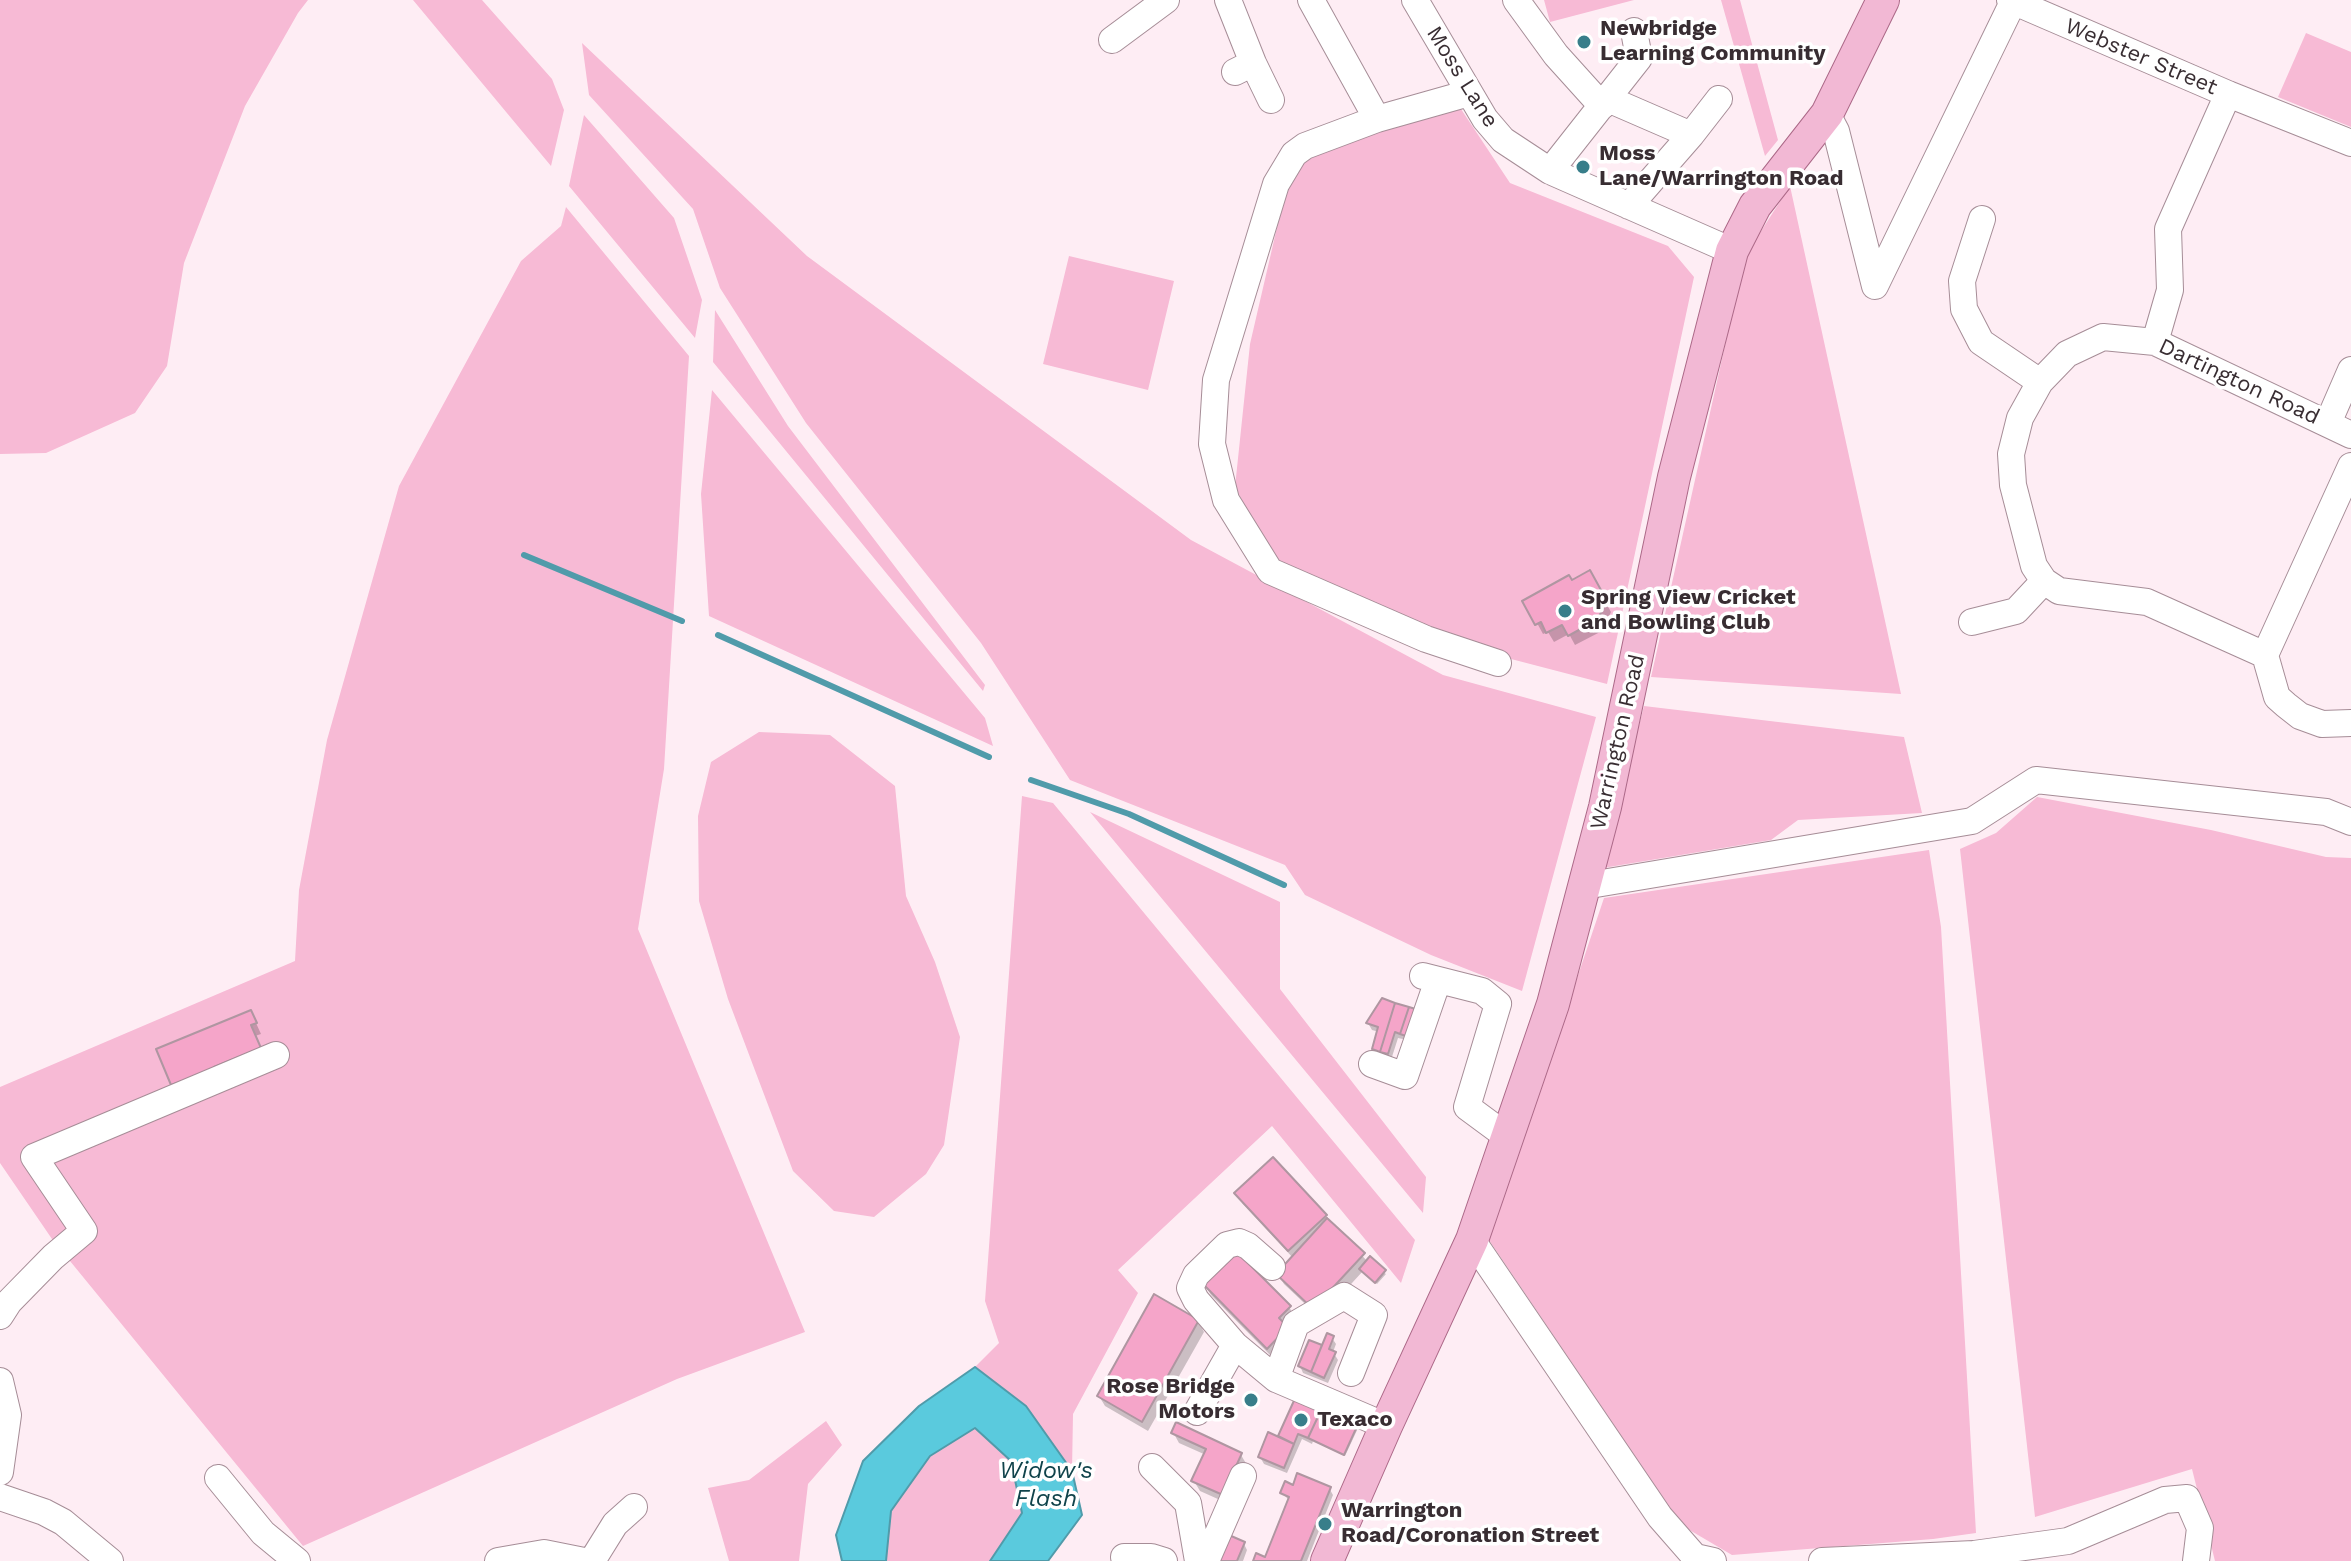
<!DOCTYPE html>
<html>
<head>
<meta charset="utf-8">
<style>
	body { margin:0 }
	canvas { display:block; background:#feedf4 }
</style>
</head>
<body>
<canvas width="2351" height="1561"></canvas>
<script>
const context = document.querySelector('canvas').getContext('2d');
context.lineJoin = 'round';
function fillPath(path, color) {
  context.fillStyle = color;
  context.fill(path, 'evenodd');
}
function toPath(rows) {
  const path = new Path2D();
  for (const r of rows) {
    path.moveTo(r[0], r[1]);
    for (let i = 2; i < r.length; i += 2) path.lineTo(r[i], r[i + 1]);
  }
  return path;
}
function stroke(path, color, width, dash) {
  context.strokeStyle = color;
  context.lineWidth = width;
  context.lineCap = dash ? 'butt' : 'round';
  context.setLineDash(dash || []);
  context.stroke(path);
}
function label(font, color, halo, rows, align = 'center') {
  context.font = font + ' "Work Sans",sans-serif';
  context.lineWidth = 7;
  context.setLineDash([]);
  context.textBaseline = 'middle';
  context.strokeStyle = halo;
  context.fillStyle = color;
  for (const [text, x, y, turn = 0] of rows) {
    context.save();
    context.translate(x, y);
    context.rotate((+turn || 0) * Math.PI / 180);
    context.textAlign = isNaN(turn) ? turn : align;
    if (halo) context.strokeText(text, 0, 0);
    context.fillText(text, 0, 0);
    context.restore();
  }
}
fillPath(toPath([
	[0,0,308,0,298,13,245,106,184,263,167,366,135,413,46,453,0,454],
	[413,0,482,0,552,79,564,110,551,166],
	[1544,0,1634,0,1550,22],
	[1721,0,1740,0,1778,140,1765,156],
	[2306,33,2351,52,2351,127,2278,97],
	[582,43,807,256,1191,540,1443,675,1596,717,1522,991,1431,955,1305,895,1285,865,1070,780,981,643,806,423,720,288,693,209,589,95],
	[1455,100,1510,183,1668,246,1694,277,1607,684,1442,641,1279,569,1235,487,1250,344,1294,154],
	[584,115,674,218,702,300,695,338,569,186],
	[1790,186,1901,694,1651,677,1745,256],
	[566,207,689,356,664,769,638,929,805,1332,677,1379,303,1546,52,1239,0,1163,0,1087,295,961,299,890,327,740,399,486,521,261,561,226],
	[1069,256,1174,281,1148,390,1043,364],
	[715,310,788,426,985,685,983,691,713,362],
	[712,390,985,718,993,746,709,616,701,494],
	[1644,706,1904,737,1922,813,1798,820,1771,840,1603,868],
	[759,732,830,735,895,786,906,896,935,962,960,1037,944,1145,926,1174,874,1217,834,1211,793,1171,728,999,699,901,698,816,711,762],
	[1022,796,1053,803,1415,1240,1401,1283,1272,1126,1118,1270,1138,1293,1073,1414,1072,1471,1026,1406,975,1367,999,1343,985,1301],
	[2037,797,2211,830,2326,857,2351,858,2351,1561,2215,1561,2192,1469,2035,1517,1960,849,1996,833],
	[1090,812,1280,902,1280,989,1426,1177,1423,1213],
	[1929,850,1941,927,1976,1533,1933,1539,1732,1555,1681,1525,1489,1240,1604,898],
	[826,1421,842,1445,808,1484,799,1561,729,1561,708,1488,749,1480],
	[975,1428,1011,1461,1022,1513,990,1561,886,1561,891,1511,930,1456]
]), '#f7bad5');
const water = toPath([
	[975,1367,1026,1406,1072,1471,1082,1515,1048,1561,990,1561,1022,1513,1011,1461,975,1428,930,1456,891,1511,886,1561,842,1561,836,1535,863,1461,919,1406,975,1367]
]);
fillPath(water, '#5acadd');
stroke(water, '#509baa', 2);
fillPath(toPath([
	[1589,573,1611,612,1602,631,1575,645,1569,634,1554,642,1548,632,1543,634,1525,601],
	[1425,1019,1407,1040,1398,1038,1391,1060,1377,1055,1374,1049,1379,1032,1372,1030,1368,1023],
	[256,1023,261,1034,255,1036,218,1078,159,1050],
	[1237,1194,1325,1216,1368,1262,1386,1274,1377,1284,1363,1271,1320,1318,1284,1284,1278,1274,1293,1258,1243,1204],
	[1205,1285,1289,1307,1295,1317,1273,1358,1211,1295],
	[1198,1321,1204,1332,1148,1431,1105,1406,1099,1396],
	[1332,1338,1336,1344,1333,1352,1338,1360,1328,1383,1303,1373,1300,1366,1310,1343,1323,1348],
	[1298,1396,1359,1426,1345,1456,1313,1441,1312,1444,1302,1439,1287,1473,1264,1464,1260,1457,1279,1439],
	[1173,1432,1241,1455,1247,1465,1229,1504,1200,1491,1194,1481,1206,1455,1179,1443],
	[1294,1487,1329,1488,1333,1495,1307,1561,1255,1561,1266,1560,1290,1501,1282,1493],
	[1244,1544,1247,1550,1243,1561,1215,1561]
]), '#0003');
stroke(toPath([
	[524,555,682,621],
	[718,635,989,757],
	[1031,780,1129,814,1284,885]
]), '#509baa', 6);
const building = toPath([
	[1590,570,1607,601,1597,620,1568,636,1562,625,1546,633,1541,622,1535,625,1522,601,1569,575,1572,580,1590,570],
	[1382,998,1395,1003,1380,1052,1372,1049,1378,1027,1366,1023,1382,998],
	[1395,1003,1409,1007,1400,1034,1395,1032,1388,1054,1380,1052,1395,1003],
	[1409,1007,1422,1011,1406,1036,1400,1034,1409,1007],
	[251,1010,257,1023,251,1025,261,1048,214,1067,215,1070,171,1085,156,1049,251,1010],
	[1273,1157,1327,1215,1288,1251,1234,1193,1273,1157],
	[1327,1218,1365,1253,1313,1309,1276,1274,1327,1218],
	[1236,1251,1291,1306,1279,1318,1288,1327,1267,1349,1203,1284,1236,1251],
	[1370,1256,1386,1270,1375,1283,1359,1269,1370,1256],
	[1154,1294,1199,1320,1142,1422,1097,1396,1154,1294],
	[1327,1333,1334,1336,1329,1349,1336,1352,1324,1378,1311,1372,1327,1333],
	[1309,1340,1322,1345,1311,1372,1298,1366,1309,1340],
	[1297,1394,1323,1406,1308,1438,1298,1434,1294,1444,1278,1436,1297,1394],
	[1323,1406,1359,1422,1344,1455,1308,1438,1323,1406],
	[1176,1422,1242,1453,1223,1495,1191,1481,1206,1449,1171,1433,1176,1422],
	[1268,1432,1294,1444,1284,1468,1258,1457,1268,1432],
	[1297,1473,1331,1487,1301,1561,1253,1561,1256,1553,1265,1557,1289,1497,1280,1493,1285,1481,1293,1485,1297,1473],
	[1222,1532,1245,1542,1237,1561,1220,1561,1222,1532]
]);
fillPath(building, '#f5a5c9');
stroke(building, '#af96a1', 2);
const minor = toPath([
	[1228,0,1253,63],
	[1311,0,1377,119,1469,93],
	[1415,0,1485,119,1503,140,1550,171,1732,251],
	[1516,0,1556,55,1602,106],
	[2010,0,2228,94,2351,143],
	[1112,40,1166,0],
	[1235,72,1253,63,1271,100],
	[1608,99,1691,135,1629,206],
	[1827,114,1836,131,1875,286,2014,0],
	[1377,119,1305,146,1294,154,1276,184,1216,380,1212,444,1226,500,1270,571,1426,639,1498,663],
	[1691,135,1719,99],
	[1550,171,1639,58,1634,31],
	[1982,219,1962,281,1964,309,1981,342,2040,382],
	[2155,342,2170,290,2168,229,2228,94],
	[2328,423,2351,370],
	[2351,435,2155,342,2103,337,2067,354,2040,382,2020,418,2011,454,2013,485,2034,566,2044,581,2059,591,2147,602,2265,655,2277,697,2286,705,2300,716,2322,724,2351,723],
	[1972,622,2016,611,2044,581],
	[2265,655,2351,466],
	[1584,886,1972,821,2036,780,2326,812,2351,822],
	[1423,976,1482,991,1498,1004,1467,1107,1509,1138],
	[1372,1064,1405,1076,1438,980],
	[1472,1240,1660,1517,1695,1557,1713,1561],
	[0,1316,9,1302,53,1257,84,1231,34,1157,276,1055],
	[1235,1345,1196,1300,1190,1288,1196,1275,1227,1245,1239,1242,1248,1246,1272,1267],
	[1276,1379,1296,1324,1344,1296,1374,1315,1351,1373],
	[0,1381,8,1415,0,1472],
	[1197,1412,1235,1345,1276,1379,1386,1426],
	[1152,1467,1188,1503,1198,1561],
	[218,1478,263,1533,297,1561],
	[0,1497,44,1512,63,1522,110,1561],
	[1124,1557,1151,1557,1164,1561],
	[498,1561,544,1553,584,1561],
	[592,1561,615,1524,634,1507],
	[1206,1561,1243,1476],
	[1822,1561,1974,1554,2068,1541,2165,1500,2187,1498,2200,1528,2196,1561]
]);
const major = toPath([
	[1327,1561,1386,1426,1472,1240,1553,1004,1605,807,1674,477,1732,251,1755,206,1827,114,1883,0]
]);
stroke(minor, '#a68d97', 28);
stroke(major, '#ac6988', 34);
stroke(minor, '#fff', 26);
stroke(major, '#f2b8d4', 32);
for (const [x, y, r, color] of [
	[1584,42,8,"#387e8a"],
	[1583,167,8,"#387e8a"],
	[1565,611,8,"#387e8a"],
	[1251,1400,8,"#387e8a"],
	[1301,1420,8,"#387e8a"],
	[1325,1524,8,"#387e8a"]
]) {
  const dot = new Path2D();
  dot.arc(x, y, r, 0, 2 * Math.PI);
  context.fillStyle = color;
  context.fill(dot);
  stroke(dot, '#fff', 3);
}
label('bold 22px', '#382d32', '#fff', [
	["Newbridge",1600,29],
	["Learning Community",1600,54],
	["Moss",1599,154],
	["Lane/Warrington Road",1599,179],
	["Spring View Cricket",1581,598],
	["and Bowling Club",1581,623],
	["Rose Bridge",1235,1387,"right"],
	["Motors",1235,1412,"right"],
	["Texaco",1317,1420],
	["Warrington",1341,1511],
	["Road/Coronation Street",1341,1536]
], 'left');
label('22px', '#382d32', '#fff', [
	["Webster Street",2141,57,23],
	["Moss Lane",1462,77,58],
	["Dartington Road",2239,382,25],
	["Warrington Road",1618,742,-77]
]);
label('italic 24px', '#10434b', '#fff', [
	["Widow's",1046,1471],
	["Flash",1046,1499]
]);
</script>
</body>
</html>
